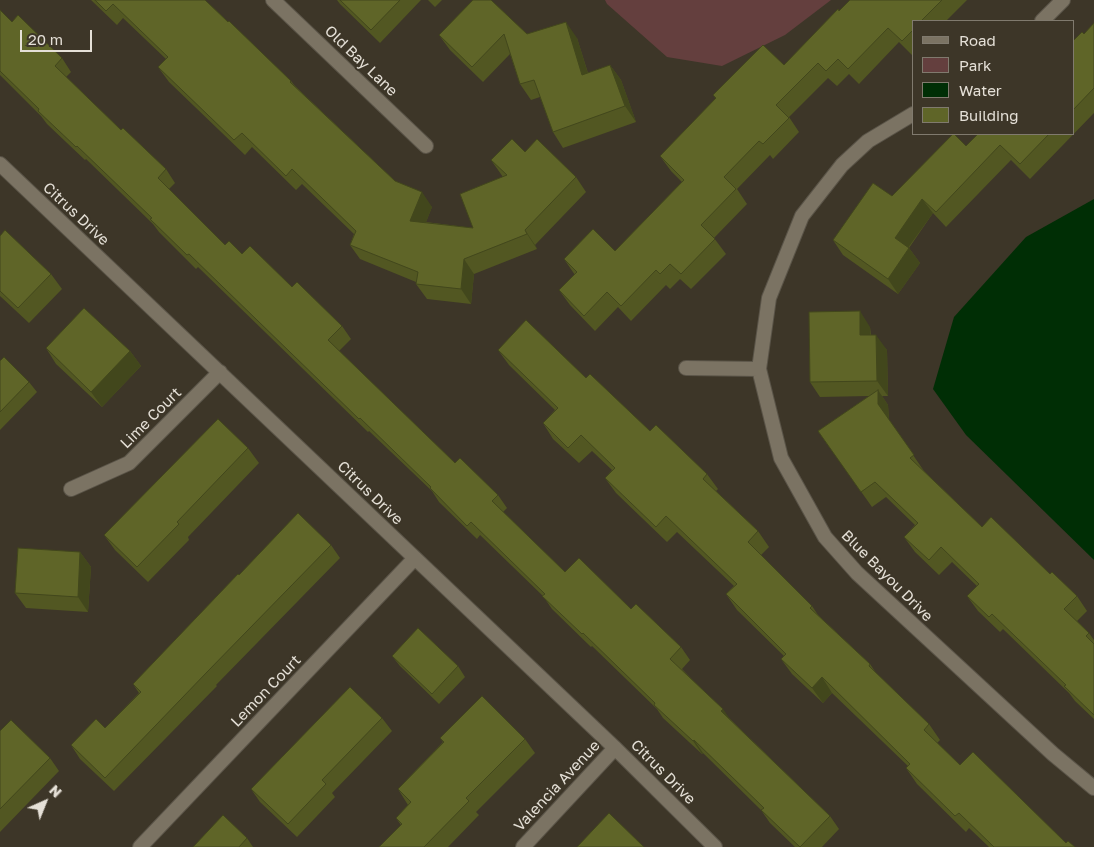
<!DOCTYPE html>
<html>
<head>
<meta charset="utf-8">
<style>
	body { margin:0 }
	#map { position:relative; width:1094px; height:847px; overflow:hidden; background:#3d3628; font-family:"Golos Text",sans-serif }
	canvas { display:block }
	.legend { position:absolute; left:912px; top:20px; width:162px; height:115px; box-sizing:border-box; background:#3d3628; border:1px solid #807a6e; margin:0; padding:6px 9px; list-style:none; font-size:15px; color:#e5e0d7 }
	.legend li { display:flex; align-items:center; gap:10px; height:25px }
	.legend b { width:25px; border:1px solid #807a6e }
	.north { position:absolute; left:20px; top:777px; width:50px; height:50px; -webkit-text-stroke:4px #3d3628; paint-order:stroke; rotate:44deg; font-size:14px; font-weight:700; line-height:20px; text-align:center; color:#e5e0d7 }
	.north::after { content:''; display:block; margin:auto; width:18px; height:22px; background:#e5e0d7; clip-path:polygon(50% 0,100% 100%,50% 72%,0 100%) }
	.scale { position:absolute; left:20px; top:30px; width:72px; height:22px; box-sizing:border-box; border:2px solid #e5e0d7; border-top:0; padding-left:6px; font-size:15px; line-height:18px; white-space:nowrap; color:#e5e0d7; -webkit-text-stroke:4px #3d3628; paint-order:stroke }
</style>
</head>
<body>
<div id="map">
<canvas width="1094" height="847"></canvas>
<ul class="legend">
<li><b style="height:6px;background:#7b7363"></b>Road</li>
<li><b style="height:14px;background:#643f3e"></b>Park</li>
<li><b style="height:14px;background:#002e05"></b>Water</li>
<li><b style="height:14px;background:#5f6528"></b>Building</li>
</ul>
<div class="north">N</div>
<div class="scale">20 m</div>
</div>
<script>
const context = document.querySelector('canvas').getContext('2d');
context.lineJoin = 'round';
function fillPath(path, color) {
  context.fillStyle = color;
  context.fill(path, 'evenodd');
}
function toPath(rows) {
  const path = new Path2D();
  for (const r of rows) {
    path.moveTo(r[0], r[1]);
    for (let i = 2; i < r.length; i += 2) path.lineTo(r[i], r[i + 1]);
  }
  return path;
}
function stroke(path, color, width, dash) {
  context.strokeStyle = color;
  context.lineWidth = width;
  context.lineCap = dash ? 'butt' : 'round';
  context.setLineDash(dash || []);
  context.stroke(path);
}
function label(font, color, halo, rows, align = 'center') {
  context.font = font + ' "Golos Text",sans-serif';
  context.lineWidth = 4;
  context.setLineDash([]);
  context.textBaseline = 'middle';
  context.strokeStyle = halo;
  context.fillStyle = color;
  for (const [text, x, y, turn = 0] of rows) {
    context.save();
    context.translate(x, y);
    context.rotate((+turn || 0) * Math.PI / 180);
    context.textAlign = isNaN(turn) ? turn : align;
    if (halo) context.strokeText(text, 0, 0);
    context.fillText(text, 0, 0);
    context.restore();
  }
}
fillPath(toPath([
	[605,0,831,0,785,35,722,66,667,57,607,4]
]), '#643f3e');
fillPath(toPath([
	[1094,199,1094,560,966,435,933,389,954,317,1026,237]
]), '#002e05');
const minor = toPath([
	[273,0,426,146],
	[1042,21,1063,0],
	[913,114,868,141,842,165,802,216,769,298,759,369,781,458,825,537,857,573,1053,754,1094,788],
	[0,164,615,748,715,847],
	[686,368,759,369],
	[71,489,129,463,220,372],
	[140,847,415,558],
	[523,847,615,748]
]);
stroke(minor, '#5a5448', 16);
stroke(minor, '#7b7363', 14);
fillPath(toPath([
	[91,0,205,0,291,81,295,86,395,181,432,207,426,222,473,228,503,177,491,160,525,152,576,177,586,192,535,245,537,249,474,274,471,304,427,299,416,284,416,282,360,259,350,245,354,234,302,184,296,190,252,147,245,155,169,82,158,67,166,59,123,18,117,25],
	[337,0,421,0,380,43,340,4],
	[428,0,442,0,435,7],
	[850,0,967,0,946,21,913,21,913,56,899,42,859,84,849,74,837,86,828,78,789,117,799,132,773,159,770,155,737,189,747,204,714,238,726,254,691,289,680,279,670,289,666,285,631,321,618,307,595,331,570,305,559,290,575,275,564,259,615,251,682,182,671,171,660,156,716,99,713,95,784,65],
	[0,10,12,22,62,58,71,72,66,77,121,130,166,169,175,183,169,189,225,245,242,254,292,287,342,326,351,339,339,351,455,463,498,495,507,508,503,512,565,572,631,609,681,647,690,660,682,669,730,719,830,816,839,829,822,847,795,847,770,823,761,810,703,753,702,754,663,718,657,709,592,646,591,647,552,609,543,596,480,535,477,539,439,502,432,491,369,431,368,432,198,267,196,269,159,232,153,224,86,159,85,160,47,124,41,116,0,75],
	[1094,23,1094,113,1030,179,1011,160,946,227,933,213,909,248,920,263,898,294,843,255,833,240,892,196,966,146,978,134,1073,134,1073,41,1084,34],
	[527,34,577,38,588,73,610,65,621,80,636,122,563,148,553,132,540,97,531,100,520,84,510,54,483,82,450,50,439,35],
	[0,236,51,274,62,289,29,323,0,296],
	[870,327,871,335,887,350,888,396,882,396,888,405,889,420,924,471,982,527,1050,574,1077,596,1087,611,1077,621,1089,633,1094,640,1094,719,1075,701,1069,693,1003,629,1000,632,978,611,967,596,977,586,952,562,939,575,915,552,904,537,915,525,886,497,872,507,818,431,869,396,820,397,810,382],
	[46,348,130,351,141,366,102,407,56,364],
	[498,350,586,378,650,431,707,474,718,489,716,491,758,531,769,547,761,555,812,606,818,615,870,664,876,673,929,724,940,740,937,743,960,765,1066,843,1075,847,989,847,969,828,966,832,917,784,906,768,908,766,832,693,823,703,792,674,781,659,784,656,737,610,726,594,734,586,677,532,667,542,616,493,605,478,612,470,592,451,579,463,553,439,543,423,555,410,509,365],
	[0,361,29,382,37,392,0,430],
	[248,448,259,463,188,537,189,540,148,582,115,550,104,535],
	[331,545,340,558,216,685,217,686,114,791,80,759,71,745,105,728,139,693,133,684,239,575],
	[80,552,91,567,88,612,26,608,15,593],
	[392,656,458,666,465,677,439,704,400,666],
	[382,718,392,731,332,793,335,797,297,837,260,802,251,789],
	[0,731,50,758,59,771,0,832],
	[440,738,525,739,535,753,476,812,479,815,448,847,379,847,401,825,396,818,408,805,398,789,443,742],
	[247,838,253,847,193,847]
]), '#525722');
fillPath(toPath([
	[566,22,577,38,593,90,582,75],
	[610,65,621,80,636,122,625,106],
	[422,192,432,207,421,235,410,221],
	[922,199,933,213,905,252,895,238],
	[525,230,535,245,537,249,527,234],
	[909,248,920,263,898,294,888,279],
	[464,259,474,274,471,304,461,289],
	[860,311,870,327,871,350,860,335],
	[876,335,887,350,888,396,877,381],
	[130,351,141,366,102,407,91,392],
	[878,390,888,405,889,420,878,404],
	[80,552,91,567,88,612,78,597],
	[822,677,832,693,823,703,812,688],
	[723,709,732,722,721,711],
	[694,740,703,753,702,754,693,741]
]), '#42471c');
const building = toPath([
	[95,0,205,0,228,22,229,21,291,81,290,82,395,181,422,192,410,221,473,228,460,194,507,175,491,160,512,139,525,152,537,139,576,177,525,230,527,234,464,259,461,289,416,284,418,272,350,245,356,231,292,169,286,176,242,133,234,140,158,67,168,57,113,4,106,11,95,0],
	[340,0,400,0,371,30,340,0],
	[473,0,491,0,527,34,566,22,582,75,610,65,625,106,553,132,534,80,520,84,504,34,472,67,439,35,473,0],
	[850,0,942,0,921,21,913,21,913,30,902,41,888,28,848,69,838,59,826,71,818,63,776,105,789,118,763,144,759,141,724,177,736,189,701,225,715,239,681,274,670,264,660,274,656,270,621,306,607,292,584,316,559,290,577,272,564,259,593,229,615,251,684,180,660,156,716,98,713,95,763,45,784,65,838,9,839,11,850,0],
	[0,10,12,22,18,15,62,58,55,66,121,130,123,128,166,169,158,178,225,245,229,241,242,254,250,246,292,287,297,282,342,326,328,340,455,463,460,458,498,495,492,501,565,572,579,558,631,609,636,604,681,647,670,659,723,709,721,711,830,816,800,847,761,810,764,808,694,740,693,741,654,705,655,703,583,633,582,634,542,596,545,594,471,522,467,526,430,488,431,487,360,418,359,419,189,254,187,255,150,219,152,218,77,146,76,147,38,111,39,109,0,71,0,10],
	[1094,23,1094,88,1073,110,1073,41,1082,32,1084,34,1094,23],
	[953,134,954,134,966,146,978,134,1049,134,1020,164,1000,145,936,212,922,199,895,238,909,248,888,279,833,240,873,183,892,196,953,134],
	[5,230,51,274,18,308,0,291,0,236,5,230],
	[84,308,130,351,91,392,46,348,84,308],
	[860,311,860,335,876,335,877,381,810,382,809,312,860,311],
	[526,320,586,378,590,374,650,431,656,425,707,474,703,479,758,531,748,542,812,606,810,608,870,664,869,666,929,724,924,730,960,765,973,752,1066,843,1068,841,1075,847,994,847,959,813,955,816,906,768,910,764,822,677,812,688,781,659,786,654,726,594,737,584,666,516,656,527,605,478,615,468,581,435,568,448,543,423,558,408,498,350,526,320],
	[4,357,29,382,0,412,0,361,4,357],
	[878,390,878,404,914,455,910,458,982,527,991,517,1050,574,1052,572,1077,596,1064,609,1089,633,1086,636,1094,644,1094,715,1064,686,1066,685,992,614,989,617,967,596,979,584,941,547,929,560,904,537,918,523,875,482,861,492,818,431,878,390],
	[218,419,248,448,177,522,179,524,137,567,104,535,218,419],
	[298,513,331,545,207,672,105,778,71,745,96,719,105,728,141,692,133,684,238,574,239,575,298,513],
	[18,548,80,552,78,597,15,593,18,548],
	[418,628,458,666,432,694,392,656,418,628],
	[350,687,382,718,322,780,326,784,288,824,251,789,350,687],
	[482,696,525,739,466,798,469,801,424,847,379,847,402,824,396,818,411,802,398,789,444,742,440,738,482,696],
	[11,720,50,758,0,809,0,731,11,720],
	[609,813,644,847,577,847,609,813],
	[223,815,247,838,239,847,193,847,223,815]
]);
fillPath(building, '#5f6528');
stroke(building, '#42471c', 1);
label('15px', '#e5e0d7', '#3d3628', [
	["Old Bay Lane",361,61,44],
	["Citrus Drive",76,214,43],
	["Lime Court",151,418,-45],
	["Citrus Drive",370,493,44],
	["Blue Bayou Drive",887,576,45],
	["Lemon Court",266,691,-46],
	["Citrus Drive",663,772,45],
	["Valencia Avenue",557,786,-47]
]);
</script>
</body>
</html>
